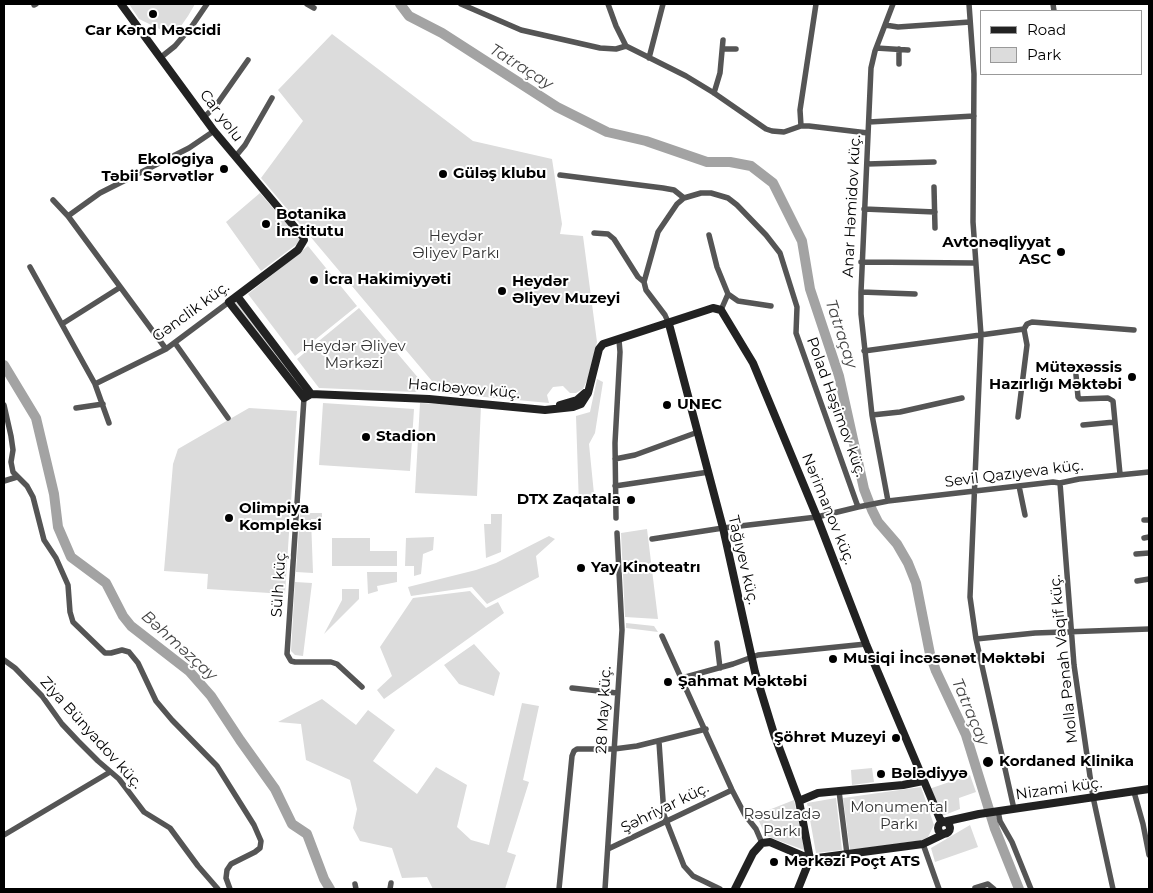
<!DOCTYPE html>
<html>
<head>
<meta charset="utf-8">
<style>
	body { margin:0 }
	#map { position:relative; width:1153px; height:893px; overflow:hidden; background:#fff; font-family:Montserrat,sans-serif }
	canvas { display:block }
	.frame { position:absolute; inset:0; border:5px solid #000; pointer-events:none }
	.legend { position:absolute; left:980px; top:10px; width:162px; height:65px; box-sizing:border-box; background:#fff; border:1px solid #999; margin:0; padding:6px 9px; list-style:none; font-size:15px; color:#000 }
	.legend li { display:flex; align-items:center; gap:10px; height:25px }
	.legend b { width:25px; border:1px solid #999 }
</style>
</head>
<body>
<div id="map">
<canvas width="1153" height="893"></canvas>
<div class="frame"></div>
<ul class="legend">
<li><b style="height:6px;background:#222"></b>Road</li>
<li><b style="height:14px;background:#dcdcdc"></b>Park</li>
</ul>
</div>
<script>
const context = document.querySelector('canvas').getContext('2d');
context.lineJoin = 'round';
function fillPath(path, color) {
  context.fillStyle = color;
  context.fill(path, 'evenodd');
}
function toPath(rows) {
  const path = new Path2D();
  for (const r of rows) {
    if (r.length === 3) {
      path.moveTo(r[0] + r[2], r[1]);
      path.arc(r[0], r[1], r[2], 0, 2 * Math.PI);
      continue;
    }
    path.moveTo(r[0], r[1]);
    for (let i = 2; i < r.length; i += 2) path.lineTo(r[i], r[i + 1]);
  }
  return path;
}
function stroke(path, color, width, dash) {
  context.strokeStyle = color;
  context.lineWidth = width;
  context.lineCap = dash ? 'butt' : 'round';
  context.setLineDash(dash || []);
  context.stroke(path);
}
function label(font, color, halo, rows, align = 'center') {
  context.font = font + ' Montserrat,sans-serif';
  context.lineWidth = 4;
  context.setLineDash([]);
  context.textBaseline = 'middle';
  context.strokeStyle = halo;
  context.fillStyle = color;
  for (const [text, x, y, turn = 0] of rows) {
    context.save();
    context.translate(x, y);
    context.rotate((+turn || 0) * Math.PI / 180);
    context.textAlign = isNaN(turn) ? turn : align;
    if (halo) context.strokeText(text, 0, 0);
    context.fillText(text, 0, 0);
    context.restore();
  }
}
fillPath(toPath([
	[129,4,195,4,188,16,174,36,139,19],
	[332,34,473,141,552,159,562,224,560,234,583,236,597,342,588,378,583,389,576,393,570,393,563,386,553,387,547,395,549,403,442,393,261,178,303,121,278,90],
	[260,193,301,241,261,271,226,222],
	[308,246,357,306,295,356,248,294],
	[237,301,302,387,299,389,234,303],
	[359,308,420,380,421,384,419,390,415,392,319,388,297,359],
	[597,379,603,382,595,433,589,444,595,504,579,506,576,416,590,412],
	[323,403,414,409,410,471,319,465],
	[420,403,481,406,477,496,415,493],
	[249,408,297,411,285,594,207,589,208,574,164,571,173,464,178,449],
	[300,513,322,513,322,519,311,519,313,573,296,572],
	[491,514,502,514,501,552,486,558,484,524,491,524],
	[647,529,658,619,625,617,621,533],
	[549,536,555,539,536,556,539,577,487,604,472,587,411,596,408,587,476,570,496,563],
	[434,537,433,550,423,554,421,574,414,576,414,566,405,566,406,538],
	[332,538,370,538,370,551,397,551,397,566,332,566],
	[367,572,397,572,397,582,377,586,378,591,368,594],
	[295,582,312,583,303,656,295,655,291,651],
	[342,589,359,589,359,599,324,634,342,600],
	[470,591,486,608,498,602,504,613,384,699,377,690,392,676,380,647,413,598],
	[626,623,654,626,658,632,626,628],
	[474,644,500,673,494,696,459,684,444,665],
	[322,699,356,725,368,710,395,730,373,761,417,794,436,767,467,785,457,827,471,840,489,845,522,703,539,706,523,780,529,782,507,852,516,855,505,889,433,889,427,877,402,878,392,848,360,841,353,828,357,809,350,780,306,760,301,724,278,722],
	[872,768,874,782,852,785,851,770],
	[970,775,976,792,959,798,960,809,942,816,929,789],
	[921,787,934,825,928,837,923,840,850,850,843,798],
	[836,798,842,850,816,853,807,803],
	[794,800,804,848,804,850,766,836,756,815],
	[970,825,978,847,935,862,931,848]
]), '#dcdcdc');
stroke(toPath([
	[400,4,409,16,442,33,557,107,607,132,646,141,707,162,730,162,751,166,773,183,802,241,810,289,839,376,864,489,872,510,878,522,897,544,908,563,916,583,930,654,936,671,966,735,995,829,1019,889],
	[4,365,36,418,54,494,58,527,71,557,106,583,123,616,131,626,189,671,211,696,240,740,275,789,292,824,307,834,324,879,330,889]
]), '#a3a3a3', 10);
stroke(toPath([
	[307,4,314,8],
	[461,4,521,30,600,48,616,49,626,46],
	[608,4,616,26,626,46,686,76,714,93,766,129,772,131,784,132,801,126,809,126,868,133],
	[969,4,974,74,973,222,981,335,970,597,976,639,1014,809],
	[1053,4,1054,11],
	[34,5,36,4],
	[885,25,898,27,970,22],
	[876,48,908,50],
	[723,49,736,49],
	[160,58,175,46,192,26,207,4],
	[649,58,663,4],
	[899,64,899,49],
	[714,93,720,73,723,40],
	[203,118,215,107,248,60],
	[869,122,974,116],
	[801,126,800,110,816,4],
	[235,157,245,145,272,98],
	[867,164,934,162],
	[560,175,663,188,674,190,684,198],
	[934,187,935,228],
	[53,200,68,216],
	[864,209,935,212],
	[594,233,608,234,614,239,638,277,644,282],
	[709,235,717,267,728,294,738,301,771,306],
	[861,262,975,263],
	[30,267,95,384,166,349,229,302],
	[861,292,915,294],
	[721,310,728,294],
	[62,324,119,288],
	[669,324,665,315,646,290,644,282,658,232,677,204,684,198,701,193,711,193,728,198,737,205,766,235,780,253,797,307,796,333,858,507],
	[175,343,228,418],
	[166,349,68,216,100,193,189,148,214,131],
	[864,351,1024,329,1027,324,1032,322,1134,330],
	[1076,375,1078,397,1080,399,1108,398,1113,401,1120,474],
	[95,384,109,423],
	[304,398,287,654,291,661,295,662,331,662,337,664,362,687],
	[4,405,11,436,13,450,11,462,13,472,27,486,33,497,44,540,56,558,68,585,70,612,73,622,105,653,111,653,122,650,129,652,138,663,156,701,172,720,217,766,254,825,261,841,260,848,255,852,231,864,227,870,226,878,230,889],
	[76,408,103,404],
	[872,415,900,412,962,398],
	[1018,417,1027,345,1024,329],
	[1083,425,1115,422],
	[615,459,635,455,698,432],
	[4,481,17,477],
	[1060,483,1074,665,1093,797,1113,889],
	[615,486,709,472],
	[1019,486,1025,515],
	[888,501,872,415,861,314,861,292,871,68,875,51,893,4],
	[616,518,615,443,620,352,619,340],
	[1144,520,1149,520],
	[1144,538,1149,537],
	[652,539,723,528,817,517,858,507,888,501,1053,482,1060,483,1079,479,1149,472],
	[1136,554,1149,553],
	[1137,581,1149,579],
	[662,636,732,790,745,815,756,829,762,843],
	[976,639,1035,633,1149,629],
	[717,643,720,668],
	[4,660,15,668,42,696,62,724,78,741,98,761,119,779,144,812,170,828,198,866,218,889],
	[682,678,733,664,758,655,866,644],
	[572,688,617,693],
	[659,742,664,815,684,866,693,876,720,889],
	[839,791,847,854],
	[1134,792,1143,824,1149,855],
	[998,811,1000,821,1012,842,1031,889],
	[4,835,110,772],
	[923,844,939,889],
	[608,849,732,790],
	[355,884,356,889],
	[975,888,988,884,994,889],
	[390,889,391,883],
	[559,889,572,756,574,751,577,749,614,749,637,746,706,729],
	[605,889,622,630,617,533]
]), '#555', 5.5);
stroke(toPath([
	[121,4,214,131,303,237,304,240,298,250,229,302,304,398,311,394],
	[237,296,311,394],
	[669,324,723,528,755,672,774,734,799,801],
	[311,394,429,399,545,410,573,407,581,404,588,393,599,349,603,344,713,308,721,310,753,363,817,517,866,644,940,819,943,822,979,814,1149,789],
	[560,405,577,400,585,393],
	[944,828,6],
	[735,889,753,853,762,843,770,842,810,859,923,844,946,833],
	[798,889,810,859,799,801,818,793,903,785,923,781]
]), '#222', 8);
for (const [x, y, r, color] of [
	[153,14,5,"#000"],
	[224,169,5,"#000"],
	[443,174,5,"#000"],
	[266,224,5,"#000"],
	[1061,252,5,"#000"],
	[314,280,5,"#000"],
	[502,291,5,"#000"],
	[1132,377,5,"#000"],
	[667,405,5,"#000"],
	[366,437,5,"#000"],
	[631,500,5,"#000"],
	[229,518,5,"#000"],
	[581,568,5,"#000"],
	[833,659,5,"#000"],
	[668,682,5,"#000"],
	[896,738,5,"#000"],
	[988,762,6,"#000"],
	[881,774,5,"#000"],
	[774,862,5,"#000"]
]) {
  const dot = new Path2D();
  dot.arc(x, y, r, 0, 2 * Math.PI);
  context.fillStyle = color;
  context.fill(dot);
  stroke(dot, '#fff', 2);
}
label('bold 15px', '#000', '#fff', [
	["Car Kənd Məscidi",153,31,"center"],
	["Ekologiya",214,160,"right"],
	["Təbii Sərvətlər",214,177,"right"],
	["Güləş klubu",453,174],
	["Botanika",276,215],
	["İnstitutu",276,232],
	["Avtonəqliyyat",1051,243,"right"],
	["ASC",1051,260,"right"],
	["İcra Hakimiyyəti",324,280],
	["Heydər",512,282],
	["Əliyev Muzeyi",512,299],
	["Mütəxəssis",1122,368,"right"],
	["Hazırlığı Məktəbi",1122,385,"right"],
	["UNEC",677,405],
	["Stadion",376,437],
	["DTX Zaqatala",621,500,"right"],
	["Olimpiya",239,509],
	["Kompleksi",239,526],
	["Yay Kinoteatrı",591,568],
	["Musiqi İncəsənət Məktəbi",843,659],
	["Şahmat Məktəbi",678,682],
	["Şöhrət Muzeyi",886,738,"right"],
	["Kordaned Klinika",999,762],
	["Bələdiyyə",891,774],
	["Mərkəzi Poçt ATS",784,862]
], 'left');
label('15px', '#000', '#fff', [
	["Car yolu",221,116,53],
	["Anar Həmidov küç.",852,206,-87],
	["Gənclik küç.",191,312,-36],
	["Hacıbəyov küç.",464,389,5],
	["Polad Həşimov küç.",836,407,70],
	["Sevil Qazıyeva küç.",1014,474,-7],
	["Nərimanov küç.",828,509,68],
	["Tağıyev küç.",743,560,77],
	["Sülh küç",279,585,-86],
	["Molla Pənah Vaqif küç.",1064,659,-96],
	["28 May küç.",604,710,-87],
	["Ziya Bünyadov küç.",91,733,48],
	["Nizami küç.",1059,789,-8],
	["Şəhriyar küç.",665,808,-26]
]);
label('15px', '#333', '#fff', [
	["Heydər",456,237],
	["Əliyev Parkı",456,254],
	["Heydər Əliyev",354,347],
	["Mərkəzi",354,364],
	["Monumental",899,808],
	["Parkı",899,825],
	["Rəsulzadə",782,815],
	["Parkı",782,832]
]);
label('italic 16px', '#444', '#fff', [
	["Tatraçay",521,67,32],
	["Tatraçay",841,334,72],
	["Bəhməzçay",179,646,42],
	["Tatraçay",970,712,67]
]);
</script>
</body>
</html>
